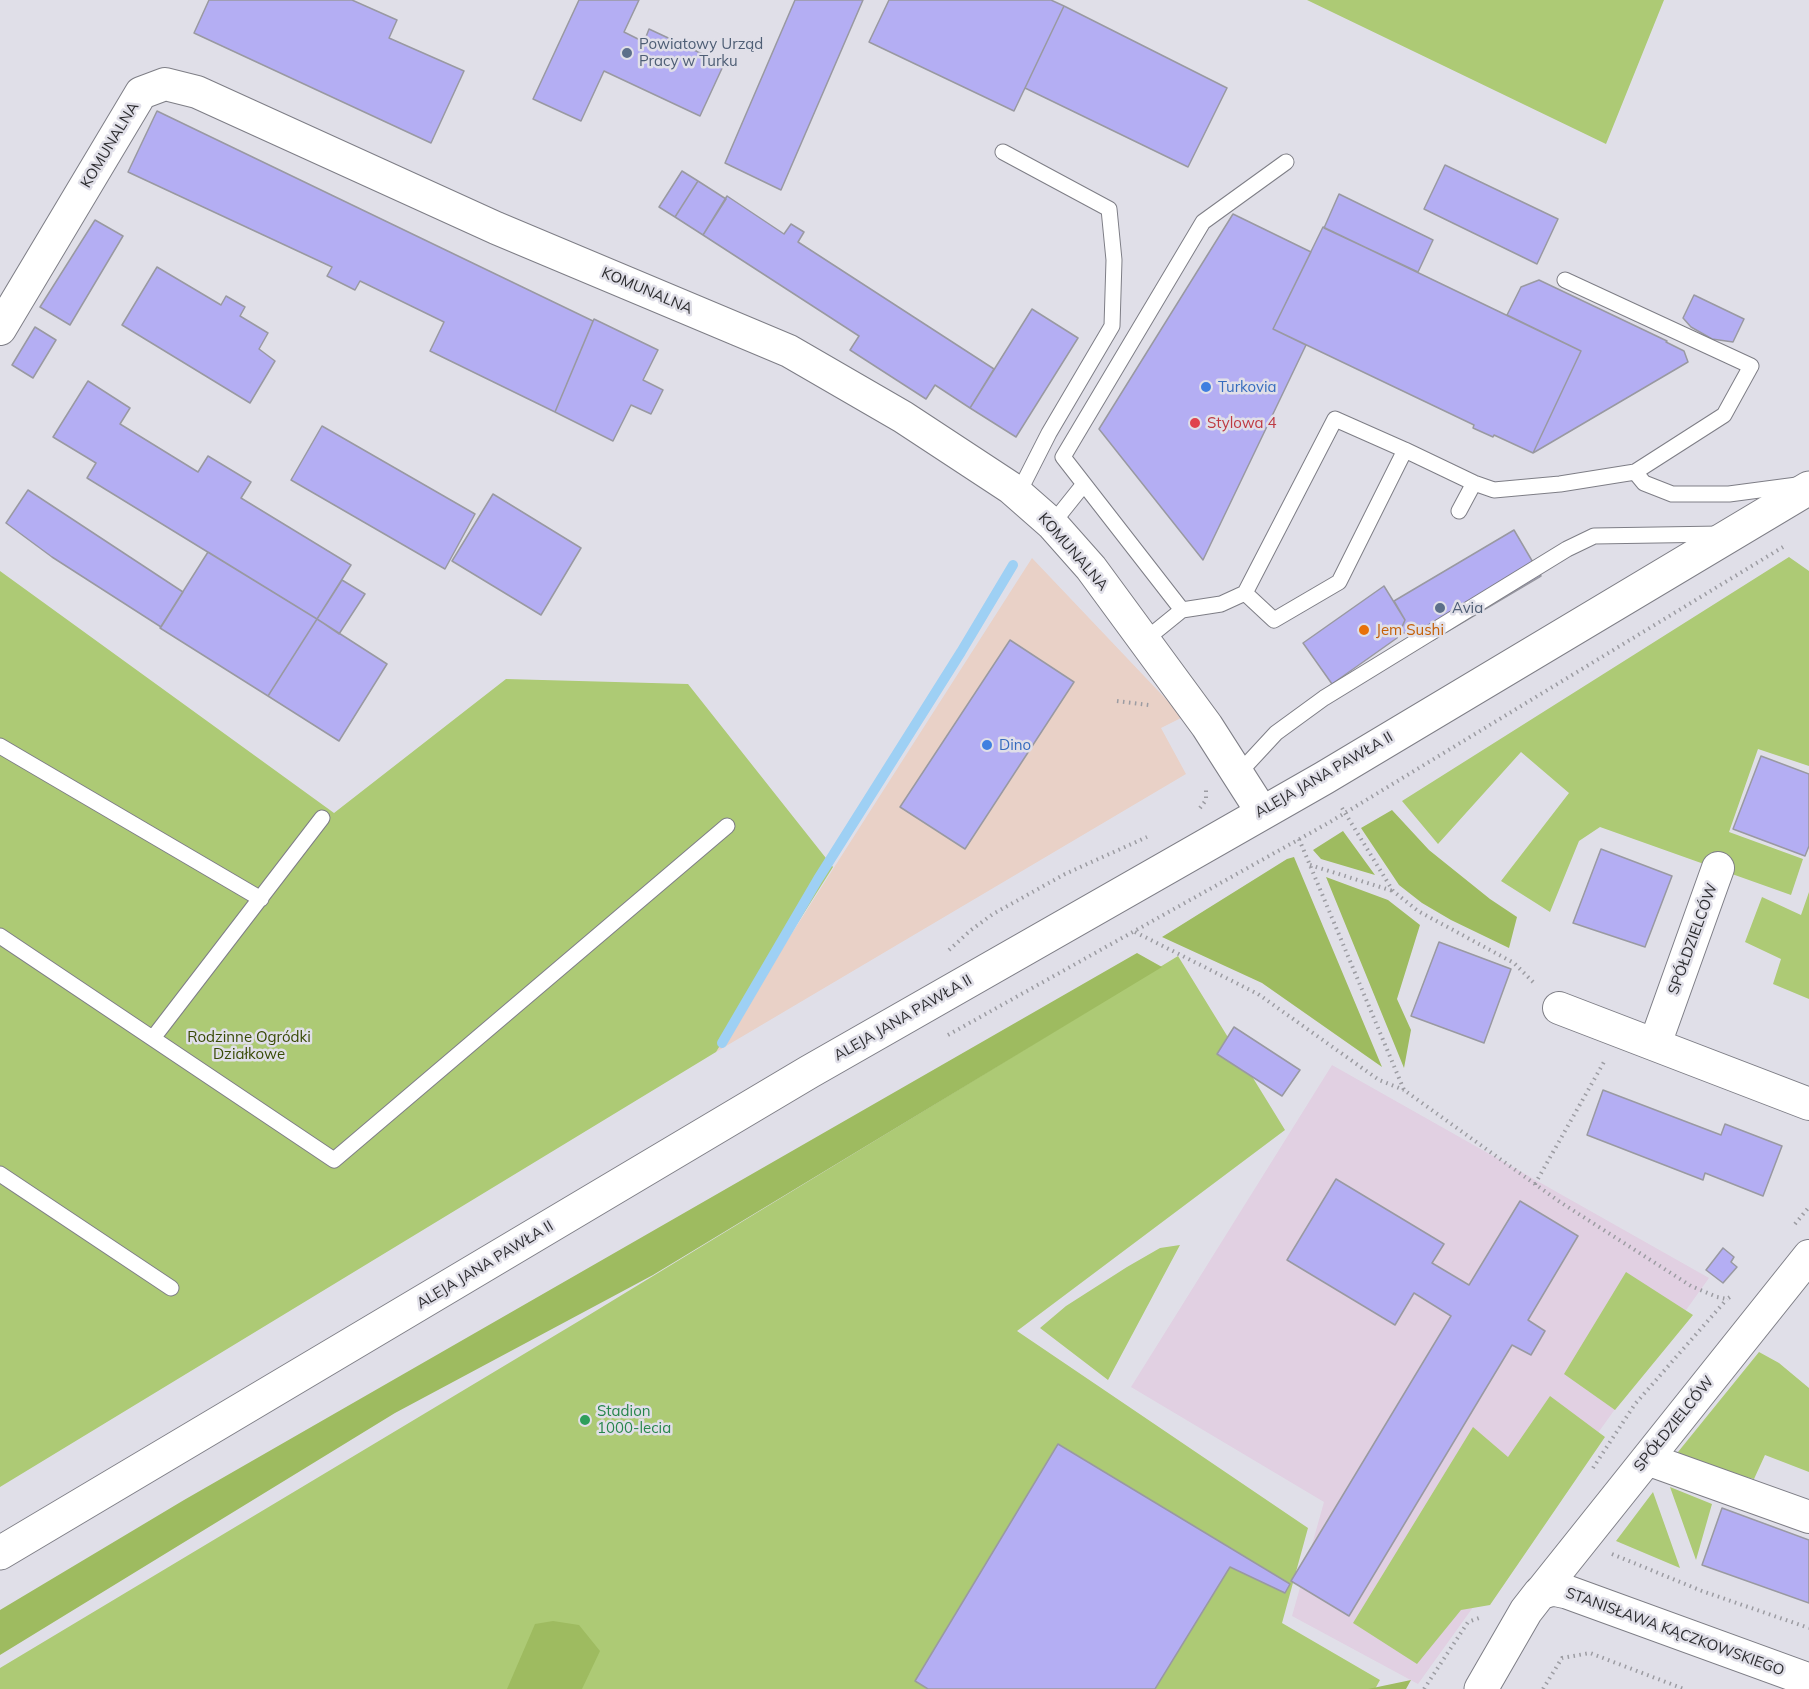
<!DOCTYPE html>
<html>
<head>
<meta charset="utf-8">
<style>
	body { margin:0 }
	canvas { display:block; background:#e0dfe8 }
</style>
</head>
<body>
<canvas width="1809" height="1689"></canvas>
<script>
const context = document.querySelector('canvas').getContext('2d');
context.lineJoin = 'round';
function fillPath(path, color) {
  context.fillStyle = color;
  context.fill(path, 'evenodd');
}
function toPath(rows) {
  const path = new Path2D();
  for (const r of rows) {
    path.moveTo(r[0], r[1]);
    for (let i = 2; i < r.length; i += 2) path.lineTo(r[i], r[i + 1]);
  }
  return path;
}
function stroke(path, color, width, dash) {
  context.strokeStyle = color;
  context.lineWidth = width;
  context.lineCap = dash ? 'butt' : 'round';
  context.setLineDash(dash || []);
  context.stroke(path);
}
function label(font, color, halo, rows, align = 'center') {
  context.font = font + ' Mulish,sans-serif';
  context.lineWidth = 5;
  context.setLineDash([]);
  context.textBaseline = 'middle';
  context.strokeStyle = halo;
  context.fillStyle = color;
  for (const [text, x, y, turn = 0] of rows) {
    context.save();
    context.translate(x, y);
    context.rotate((+turn || 0) * Math.PI / 180);
    context.textAlign = isNaN(turn) ? turn : align;
    if (halo) context.strokeText(text, 0, 0);
    context.fillText(text, 0, 0);
    context.restore();
  }
}
fillPath(toPath([
	[1032,558,1183,717,1161,728,1186,774,716,1052]
]), '#e9d1c7');
fillPath(toPath([
	[1332,1065,1709,1278,1418,1684,1292,1616,1324,1502,1131,1387]
]), '#e1d0e2');
fillPath(toPath([
	[1307,0,1664,0,1606,144],
	[1789,557,1809,571,1809,766,1758,749,1729,832,1803,859,1791,895,1600,827,1579,841,1550,912,1501,881,1569,793,1521,752,1438,844,1402,801],
	[0,571,334,813,506,679,688,684,833,867,716,1052,0,1487],
	[1809,892,1809,999,1773,984,1781,959,1745,942,1762,897,1801,915],
	[1178,956,1285,1130,1017,1331,1308,1528,1282,1623,1380,1680,1375,1689,0,1689,0,1668,589,1315],
	[1180,1245,1108,1380,1040,1328,1066,1306,1127,1267,1160,1248],
	[1626,1272,1693,1315,1615,1410,1564,1374],
	[1759,1352,1779,1363,1809,1388,1809,1472,1765,1455,1754,1479,1686,1463,1678,1452],
	[1550,1396,1605,1437,1490,1605,1461,1610,1417,1664,1353,1623,1473,1427,1508,1457],
	[1670,1487,1712,1504,1696,1560],
	[1653,1492,1680,1568,1616,1541]
]), '#adca75');
fillPath(toPath([
	[1392,810,1429,850,1490,899,1517,917,1509,948,1451,920,1422,903,1399,885,1361,828],
	[1343,831,1375,875,1321,859,1313,850],
	[1294,857,1382,1067,1262,983,1162,937,1287,859],
	[1326,877,1388,900,1420,925,1397,999,1411,1030,1404,1068],
	[1137,953,1162,967,653,1275,395,1413,0,1655,0,1610,184,1500],
	[553,1621,579,1625,600,1651,582,1689,507,1689,535,1624],
	[1411,1680,1406,1689,1368,1689]
]), '#9ebb60');
stroke(toPath([
	[722,1043,818,879,961,652,1013,565]
]), '#9ed0f4', 10);
const building = toPath([
	[209,0,352,0,397,20,389,38,464,71,431,143,194,33,209,0],
	[579,0,639,0,624,32,644,42,649,29,724,64,700,116,604,71,581,121,533,99,579,0],
	[795,0,863,0,781,190,725,163,795,0],
	[889,0,1051,0,1064,6,1014,111,869,42,889,0],
	[1064,6,1227,88,1188,167,1025,88,1064,6],
	[157,111,593,321,555,412,430,351,444,322,360,281,355,290,327,276,332,267,128,172,157,111],
	[1445,165,1558,219,1537,264,1424,209,1445,165],
	[682,171,698,181,675,217,659,207,682,171],
	[698,181,726,199,703,235,675,217,698,181],
	[1339,194,1433,240,1418,272,1324,228,1339,194],
	[727,196,784,234,791,224,804,232,798,242,994,369,970,408,935,385,926,399,850,350,859,336,703,235,727,196],
	[1233,214,1311,252,1273,329,1306,345,1203,560,1099,429,1233,214],
	[95,220,123,236,70,325,40,307,95,220],
	[1323,227,1581,351,1533,453,1494,435,1493,437,1473,428,1474,425,1273,329,1323,227],
	[157,267,221,305,226,296,245,307,240,316,268,333,259,349,275,361,250,403,122,325,157,267],
	[1539,280,1667,341,1666,342,1684,351,1688,362,1533,453,1581,351,1507,315,1521,287,1539,280],
	[1694,295,1744,319,1733,342,1712,339,1691,327,1683,318,1694,295],
	[1032,309,1078,338,1016,437,970,408,1032,309],
	[594,319,658,350,643,380,663,390,651,414,631,405,613,441,555,412,594,319],
	[35,327,56,340,33,378,12,365,35,327],
	[88,381,130,408,120,424,198,472,208,456,251,482,241,498,351,565,317,619,87,478,96,463,53,437,88,381],
	[322,426,475,514,445,569,291,480,322,426],
	[28,490,183,592,161,627,52,557,6,523,28,490],
	[493,494,581,548,541,615,452,561,493,494],
	[1514,530,1541,576,1433,640,1400,632,1405,620,1394,601,1514,530],
	[208,552,317,619,268,696,160,628,208,552],
	[342,580,365,594,339,634,317,619,342,580],
	[1384,586,1405,620,1397,638,1332,684,1303,643,1384,586],
	[317,619,387,664,339,741,268,696,317,619],
	[1010,640,1074,682,965,849,900,807,1010,640],
	[1761,756,1809,774,1809,846,1805,856,1733,829,1761,756],
	[1601,849,1672,876,1645,947,1573,923,1601,849],
	[1439,942,1511,969,1484,1043,1411,1016,1439,942],
	[1234,1027,1300,1070,1282,1096,1217,1054,1234,1027],
	[1603,1090,1721,1135,1725,1124,1782,1146,1763,1196,1705,1173,1703,1180,1587,1135,1603,1090],
	[1336,1179,1444,1244,1432,1263,1469,1285,1520,1201,1578,1236,1528,1320,1545,1331,1531,1355,1512,1345,1349,1616,1291,1581,1451,1316,1414,1293,1395,1325,1287,1260,1336,1179],
	[1723,1248,1734,1257,1731,1262,1737,1267,1723,1283,1706,1270,1723,1248],
	[1058,1444,1290,1584,1285,1593,1230,1567,1155,1689,928,1689,915,1681,1058,1444],
	[1722,1508,1809,1540,1809,1603,1702,1565,1722,1508]
]);
fillPath(building, '#b4aef3');
stroke(building, '#9999a1', 1.5);
const service = toPath([
	[1003,152,1109,209,1114,260,1112,326,1049,433,1018,494],
	[1565,280,1751,366,1724,415,1635,472,1644,483,1672,494,1729,494,1797,485],
	[1405,450,1339,582,1274,620,1245,593,1335,419,1405,450,1474,483,1494,490,1560,484,1635,472],
	[1459,511,1474,483],
	[1052,524,1084,484],
	[1182,610,1221,604,1245,593],
	[1145,640,1182,610,1063,457,1203,222,1286,162],
	[0,746,261,899],
	[1238,774,1276,733,1324,698,1567,549,1594,536,1721,534],
	[0,936,334,1160,727,826],
	[153,1038,322,818],
	[0,1174,171,1288]
]);
const minor = toPath([
	[0,329,141,93,165,84,197,92,496,228,789,351,903,417,1011,488,1052,524,1091,568,1207,726,1262,812],
	[1559,1008,1809,1104],
	[1655,1044,1718,868],
	[1647,1459,1809,1517],
	[1540,1593,1809,1256]
]);
const tertiary = toPath([
	[1481,1689,1526,1611,1540,1593,1553,1589,1567,1592,1809,1680]
]);
const secondary = toPath([
	[0,1553,809,1072,1324,778,1809,488]
]);
stroke(service, '#7e7e86', 17);
stroke(minor, '#7e7e86', 34);
stroke(tertiary, '#7e7e86', 35);
stroke(secondary, '#7e7e86', 35);
stroke(toPath([
	[1117,701,1149,705],
	[1200,808,1206,800,1206,787],
	[1342,808,1393,891,1418,911,1514,963,1535,984],
	[1299,839,1404,1090,1560,1202,1691,1286,1717,1297,1727,1299,1733,1295],
	[1310,865,1393,891],
	[1135,932,1258,994,1379,1080,1404,1090],
	[949,950,971,930,993,914,1065,874,1147,837],
	[948,1035,1330,822,1783,547],
	[1535,1184,1604,1062],
	[1795,1224,1809,1207],
	[1593,1468,1635,1404,1727,1299],
	[1612,1554,1702,1591,1809,1628],
	[1424,1689,1468,1622,1482,1617],
	[1543,1689,1562,1658,1590,1653,1684,1689]
]), '#9c9ca2', 4, [1.5, 4.5]);
stroke(service, '#fff', 15);
stroke(minor, '#fff', 32);
stroke(tertiary, '#fff', 33);
stroke(secondary, '#fff', 33);
for (const [x, y, r, color] of [
	[627,53,6,"#5c6f8a"],
	[1206,387,6,"#3f7fe0"],
	[1195,423,6,"#e0444e"],
	[1440,608,6,"#5c6f8a"],
	[1364,630,6,"#e8710a"],
	[987,745,6,"#3f7fe0"],
	[585,1420,6,"#2e9e5b"]
]) {
  const dot = new Path2D();
  dot.arc(x, y, r, 0, 2 * Math.PI);
  context.fillStyle = color;
  context.fill(dot);
  stroke(dot, '#e0dfe8', 2);
}
label('15px', '#4e5e75', '#e0dfe8', [
	["Powiatowy Urząd",639,44],
	["Pracy w Turku",639,61],
	["Avia",1452,608]
], 'left');
label('15px', '#2d2d30', '#e0dfe8', [
	["KOMUNALNA",110,145,-59],
	["KOMUNALNA",647,291,23],
	["KOMUNALNA",1073,552,49],
	["ALEJA JANA PAWŁA II",1324,775,-30],
	["SPÓŁDZIELCÓW",1693,939,-70],
	["ALEJA JANA PAWŁA II",903,1018,-30],
	["ALEJA JANA PAWŁA II",485,1265,-31],
	["SPÓŁDZIELCÓW",1674,1424,-51],
	["STANISŁAWA KĄCZKOWSKIEGO",1675,1632,20]
]);
label('15px', '#366cbe', '#e0dfe8', [
	["Turkovia",1218,387],
	["Dino",999,745]
], 'left');
label('15px', '#be3a42', '#e0dfe8', [
	["Stylowa 4",1207,423]
], 'left');
label('15px', '#c56008', '#e0dfe8', [
	["Jem Sushi",1376,630]
], 'left');
label('15px', '#384a05', '#e0dfe8', [
	["Rodzinne Ogródki",249,1037],
	["Działkowe",249,1054]
]);
label('15px', '#27864d', '#e0dfe8', [
	["Stadion",597,1411],
	["1000-lecia",597,1428]
], 'left');
</script>
</body>
</html>
